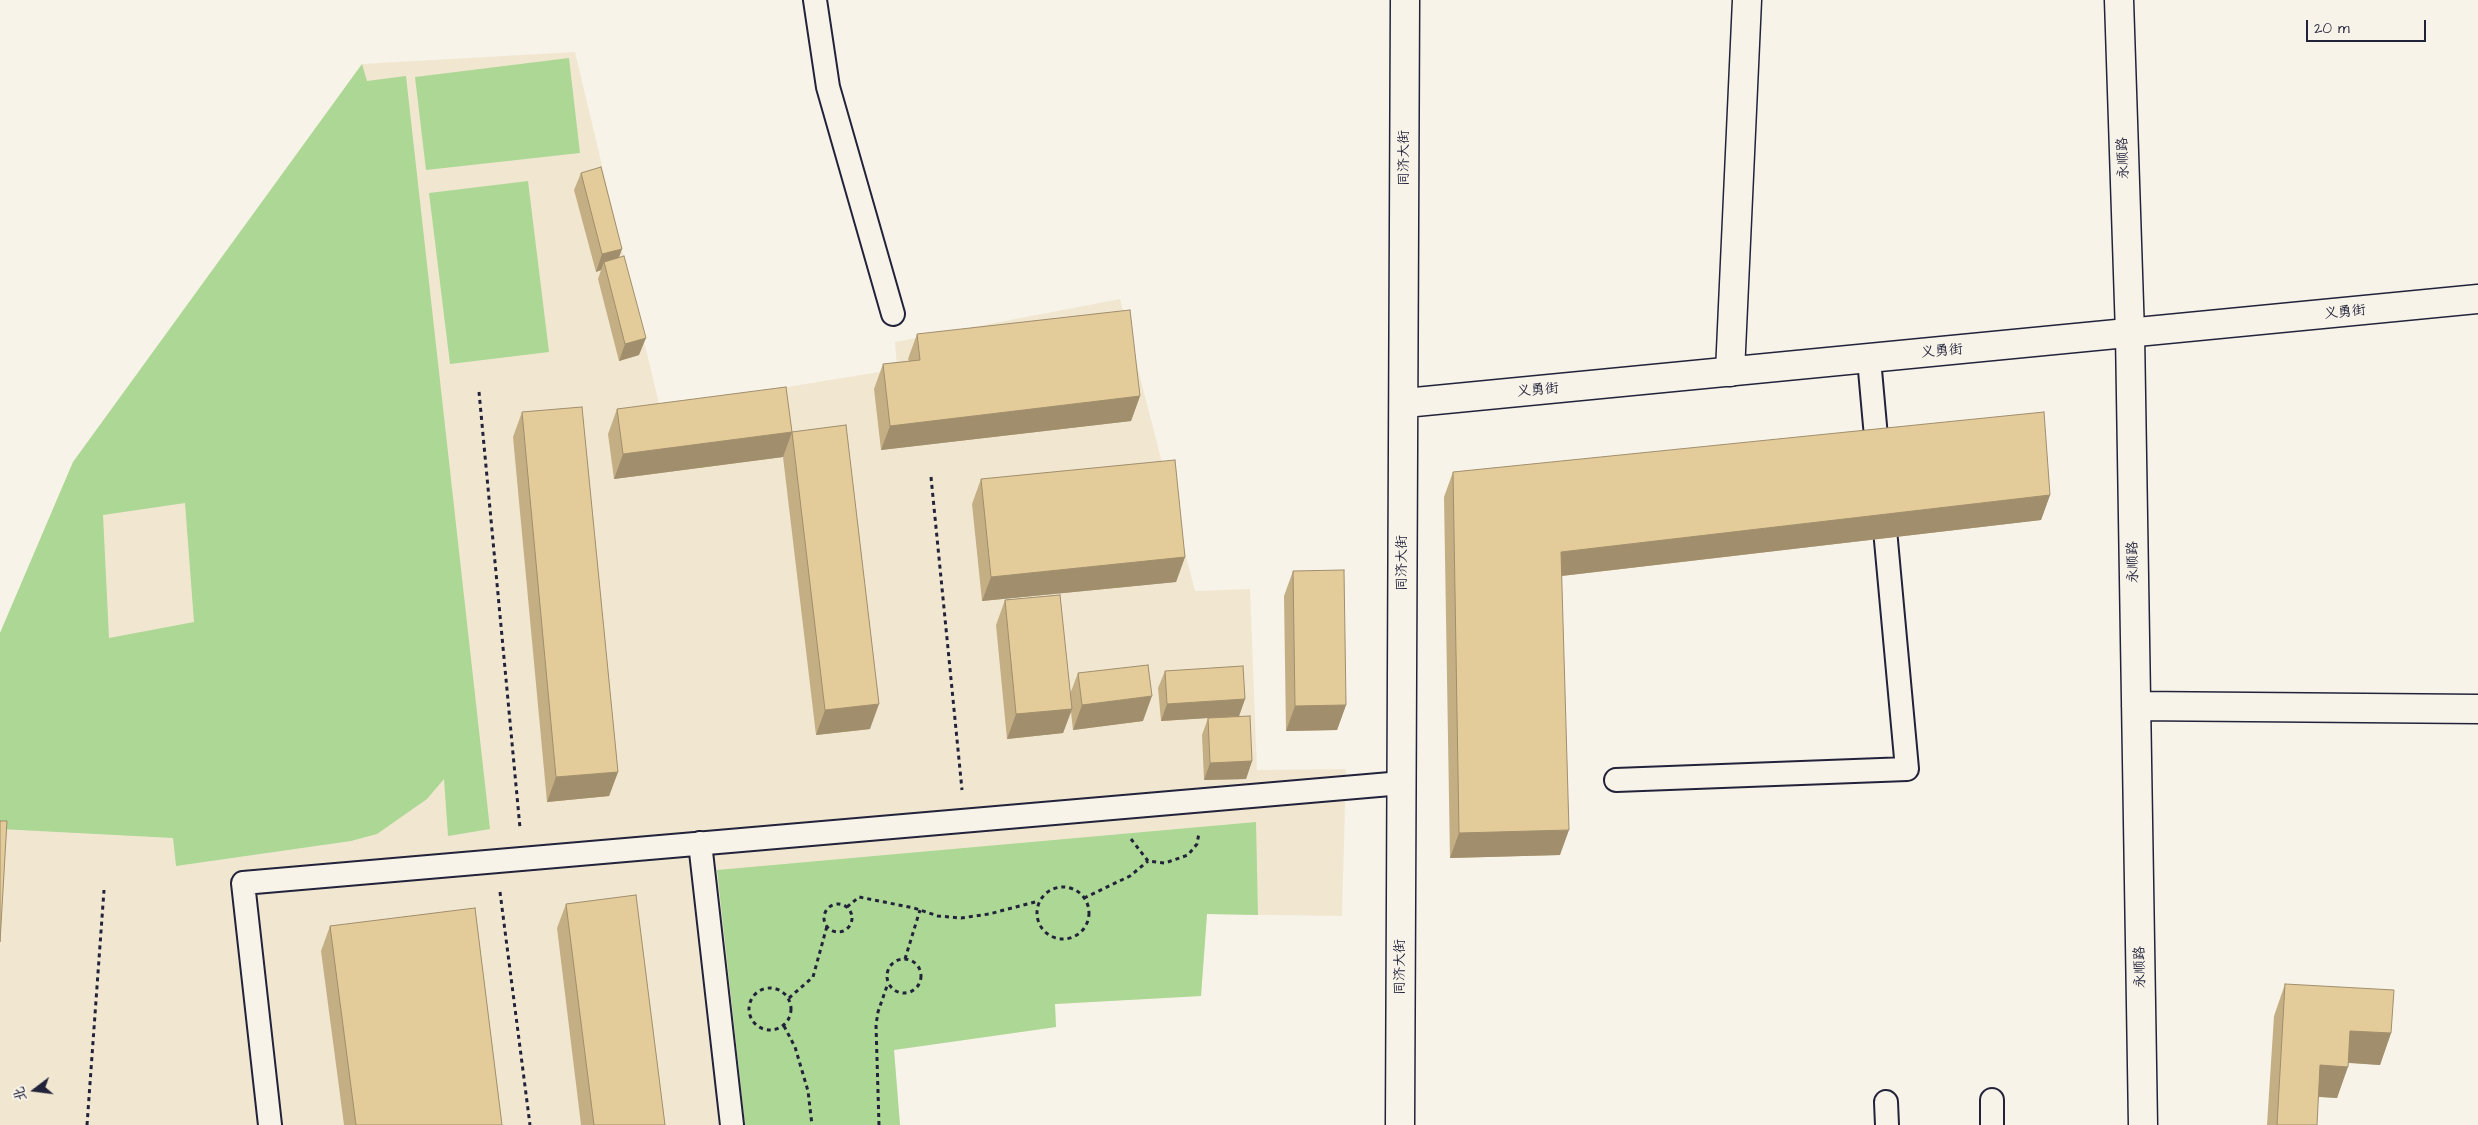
<!DOCTYPE html>
<html>
<head>
<meta charset="utf-8">
<style>
	body { margin:0 }
	#map { position:relative; width:2478px; height:1125px; overflow:hidden; background:#f7f3e8; font-family:"Architects Daughter","LXGW WenKai TC",sans-serif }
	canvas { display:block }
	.north { position:absolute; left:10px; top:1065px; width:50px; height:50px; -webkit-text-stroke:4px #f7f3e8; paint-order:stroke; rotate:255deg; font-size:14px; font-weight:700; line-height:20px; text-align:center; color:#22223b }
	.north::after { content:''; display:block; margin:auto; width:18px; height:22px; background:#22223b; clip-path:polygon(50% 0,100% 100%,50% 72%,0 100%) }
	.scale { position:absolute; left:2306px; top:20px; width:120px; height:22px; box-sizing:border-box; border:2px solid #22223b; border-top:0; padding-left:6px; font-size:15px; line-height:18px; white-space:nowrap; color:#22223b; -webkit-text-stroke:4px #f7f3e8; paint-order:stroke }
</style>
</head>
<body>
<div id="map">
<canvas width="2478" height="1125"></canvas>
<div class="north">北</div>
<div class="scale">20 m</div>
</div>
<script>
const context = document.querySelector('canvas').getContext('2d');
context.lineJoin = 'round';
function fillPath(path, color) {
  context.fillStyle = color;
  context.fill(path, 'evenodd');
}
function toPath(rows) {
  const path = new Path2D();
  for (const r of rows) {
    if (r.length === 3) {
      path.moveTo(r[0] + r[2], r[1]);
      path.arc(r[0], r[1], r[2], 0, 2 * Math.PI);
      continue;
    }
    path.moveTo(r[0], r[1]);
    for (let i = 2; i < r.length; i += 2) path.lineTo(r[i], r[i + 1]);
  }
  return path;
}
function stroke(path, color, width, dash) {
  context.strokeStyle = color;
  context.lineWidth = width;
  context.lineCap = dash ? 'butt' : 'round';
  context.setLineDash(dash || []);
  context.stroke(path);
}
function label(font, color, halo, rows, align = 'center') {
  context.font = font + ' "Architects Daughter","LXGW WenKai TC",sans-serif';
  context.lineWidth = 4;
  context.setLineDash([]);
  context.textBaseline = 'middle';
  context.strokeStyle = halo;
  context.fillStyle = color;
  for (const [text, x, y, turn = 0] of rows) {
    context.save();
    context.translate(x, y);
    context.rotate((+turn || 0) * Math.PI / 180);
    context.textAlign = isNaN(turn) ? turn : align;
    if (halo) context.strokeText(text, 0, 0);
    context.fillText(text, 0, 0);
    context.restore();
  }
}
fillPath(toPath([
	[575,52,660,408,897,369,895,342,1120,299,1195,591,1250,589,1257,770,1346,769,1342,916,1207,914,1201,996,1055,1004,1056,1027,894,1050,900,1125,0,1125,0,633,73,462,362,64]
]), '#f1e7d1');
fillPath(toPath([
	[569,58,580,153,426,170,415,77],
	[362,64,367,81,406,76,490,829,448,836,444,779,427,799,377,834,351,841,176,866,173,838,0,829,0,633,73,462],
	[185,503,194,622,109,638,103,515],
	[528,181,549,352,450,364,429,193],
	[1256,822,1258,915,1207,914,1201,996,1055,1004,1056,1027,894,1050,900,1125,745,1125,717,870]
]), '#acd795');
const service = toPath([
	[815,0,828,87,893,314],
	[1869,359,1878,459],
	[1616,780,1907,769,1883,508],
	[700,843,732,1125],
	[1992,1100,1992,1125],
	[1886,1102,1887,1125],
	[270,1125,243,883,1402,783]
]);
const minor = toPath([
	[2119,0,2130,334,2143,1125],
	[1730,372,1747,0],
	[2136,706,2478,709]
]);
const tertiary = toPath([
	[1405,403,2478,299],
	[1400,1125,1405,0]
]);
stroke(service, '#22223b', 26);
stroke(minor, '#22223b', 31);
stroke(tertiary, '#22223b', 31);
stroke(toPath([
	[479,392,520,828],
	[931,477,962,790],
	[1131,839,1148,861,1165,863,1188,855,1197,844,1199,833],
	[1063,913,26],
	[500,892,530,1125],
	[1084,898,1130,876,1148,861],
	[838,918,14],
	[847,907,859,897,914,908,938,916,961,918,989,914,1039,901],
	[904,976,17],
	[905,959,920,910],
	[770,1009,21],
	[789,998,813,977,827,926],
	[784,1026,795,1047,808,1091,812,1125],
	[87,1125,104,890],
	[879,1125,876,1025,878,1012,888,983]
]), '#22223b', 3, [4, 4]);
stroke(service, '#f7f3e8', 22);
stroke(minor, '#f7f3e8', 28);
stroke(tertiary, '#f7f3e8', 28);
fillPath(toPath([
	[581,173,619,258,639,355,619,361,598,279,601,270,596,272,574,190],
	[917,334,1140,396,1131,421,881,450,874,389,883,364,909,361,908,359],
	[617,409,792,432,870,729,816,735,783,457,614,479,608,434],
	[522,412,618,772,609,796,547,802,513,437],
	[1453,472,2050,495,2041,520,1562,576,1560,855,1450,858,1444,497],
	[981,479,1185,557,1176,582,982,601,972,504],
	[1293,571,1346,705,1337,730,1286,731,1284,596],
	[1005,600,1070,694,1078,673,1143,721,1073,730,1071,712,1063,733,1007,739,996,625],
	[1165,671,1245,699,1239,716,1252,761,1246,779,1204,780,1202,735,1208,718,1161,721,1158,688],
	[566,904,665,1125,581,1125,557,928],
	[330,926,502,1125,344,1125,321,951],
	[2285,984,2391,1033,2380,1065,2348,1063,2337,1098,2318,1097,2317,1125,2267,1125,2274,1016]
]), '#c4af84');
fillPath(toPath([
	[622,249,616,266,604,262,601,270,596,272,602,254],
	[646,338,639,355,619,361,625,344],
	[1140,396,1131,421,881,450,890,426],
	[792,432,783,457,614,479,623,454],
	[2050,495,2041,520,1552,577,1561,552],
	[1185,557,1176,582,982,601,991,577],
	[1152,696,1143,721,1073,730,1082,705],
	[1245,699,1239,716,1161,721,1167,704],
	[879,704,870,729,816,735,825,710],
	[1346,705,1337,730,1286,731,1295,706],
	[1072,709,1063,733,1007,739,1016,714],
	[1252,761,1246,779,1204,780,1210,763],
	[618,772,609,796,547,802,556,777],
	[1569,830,1560,855,1450,858,1459,833],
	[2350,1031,2391,1033,2380,1065,2339,1062],
	[2320,1065,2348,1067,2337,1098,2309,1096]
]), '#a08e6c');
const building = toPath([
	[601,167,622,249,602,254,581,173,601,167],
	[624,256,646,338,625,344,604,262,624,256],
	[1130,310,1140,396,890,426,883,364,920,360,917,334,1130,310],
	[786,387,792,432,623,454,617,409,786,387],
	[582,407,618,772,556,777,522,412,582,407],
	[2044,412,2050,495,1561,552,1569,830,1459,833,1453,472,2044,412],
	[846,425,879,704,825,710,792,432,846,425],
	[1175,460,1185,557,991,577,981,479,1175,460],
	[1344,570,1346,705,1295,706,1293,571,1344,570],
	[1060,595,1072,709,1016,714,1005,600,1060,595],
	[1148,665,1152,696,1082,705,1078,673,1148,665],
	[1243,666,1245,699,1167,704,1165,671,1243,666],
	[1250,716,1252,761,1210,763,1208,718,1250,716],
	[0,821,7,821,0,942,0,821],
	[636,895,665,1125,594,1125,566,904,636,895],
	[475,908,502,1125,356,1125,330,926,475,908],
	[2285,984,2394,990,2391,1033,2350,1031,2348,1067,2320,1065,2317,1125,2277,1125,2285,984]
]);
fillPath(building, '#e4cb9a');
stroke(building, '#a08e6c', 1);
label('14px', '#22223b', '#f7f3e8', [
	["同济大街",1405,158,-90],
	["永顺路",2124,158,-92],
	["义勇街",2345,313,-6],
	["义勇街",1942,352,-5],
	["义勇街",1538,391,-5],
	["永顺路",2134,562,-91],
	["同济大街",1403,563,-90],
	["同济大街",1401,967,-90],
	["永顺路",2141,967,-91]
]);
</script>
</body>
</html>
